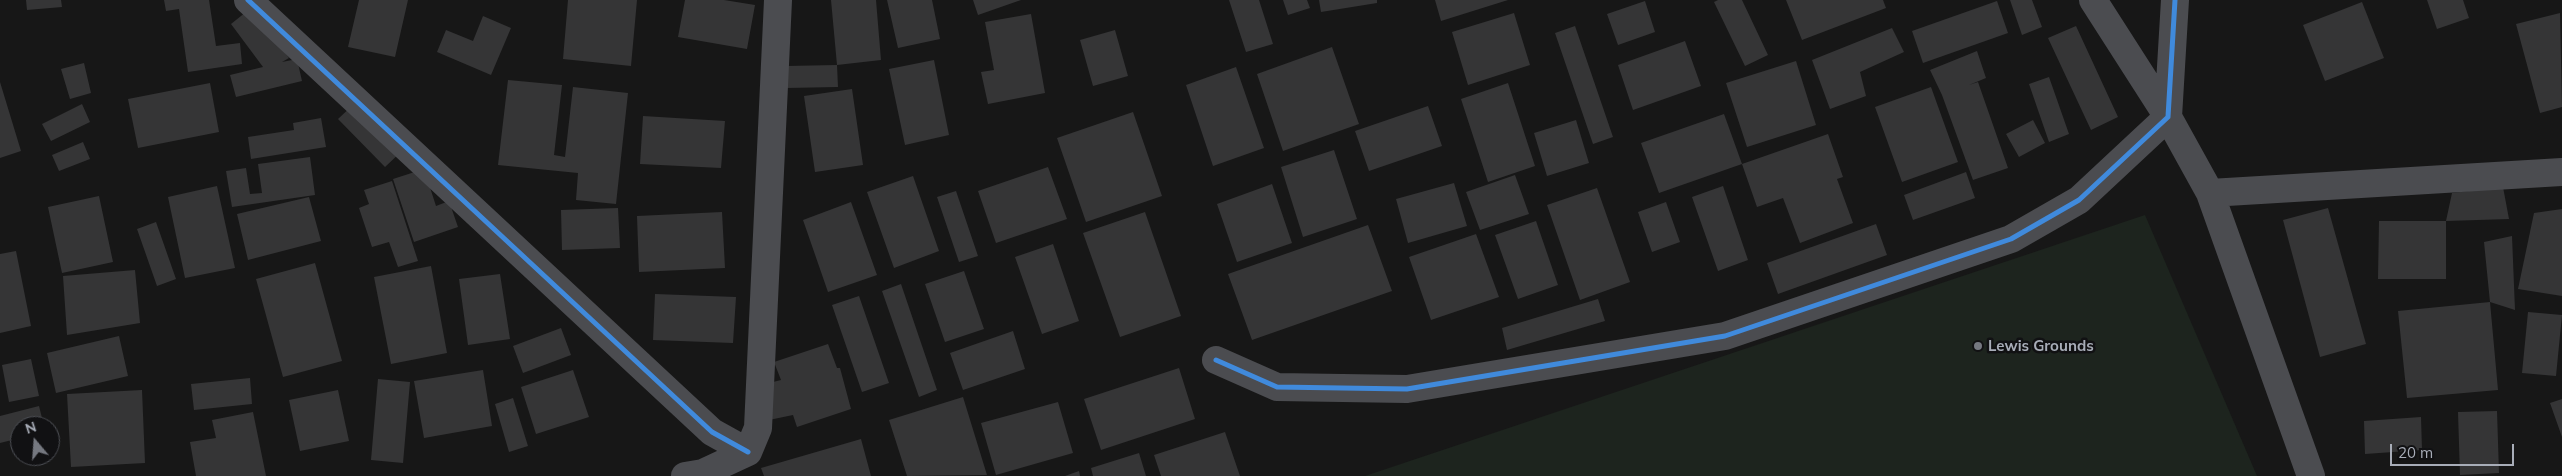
<!DOCTYPE html>
<html>
<head>
<meta charset="utf-8">
<style>
	body { margin:0 }
	#map { position:relative; width:2562px; height:476px; overflow:hidden; background:#171717; font-family:Mulish,sans-serif }
	canvas { display:block }
	.north { position:absolute; left:10px; top:416px; width:50px; height:50px; box-sizing:border-box; background:#111113; border:1px solid #4d4f55; border-radius:50%; rotate:342deg; font-size:14px; font-weight:700; line-height:20px; text-align:center; color:#a8adb8 }
	.north::after { content:''; display:block; margin:auto; width:18px; height:22px; background:#757880; clip-path:polygon(50% 0,100% 100%,50% 72%,0 100%) }
	.scale { position:absolute; left:2390px; top:444px; width:124px; height:22px; box-sizing:border-box; border:2px solid #a8adb8; border-top:0; padding-left:6px; font-size:15px; line-height:18px; white-space:nowrap; color:#a8adb8; -webkit-text-stroke:4px #111113; paint-order:stroke }
</style>
</head>
<body>
<div id="map">
<canvas width="2562" height="476"></canvas>
<div class="north">N</div>
<div class="scale">20 m</div>
</div>
<script>
const context = document.querySelector('canvas').getContext('2d');
context.lineJoin = 'round';
function fillPath(path, color) {
  context.fillStyle = color;
  context.fill(path, 'evenodd');
}
function toPath(rows) {
  const path = new Path2D();
  for (const r of rows) {
    path.moveTo(r[0], r[1]);
    for (let i = 2; i < r.length; i += 2) path.lineTo(r[i], r[i + 1]);
  }
  return path;
}
function stroke(path, color, width, dash) {
  context.strokeStyle = color;
  context.lineWidth = width;
  context.lineCap = dash ? 'butt' : 'round';
  context.setLineDash(dash || []);
  context.stroke(path);
}
function label(font, color, halo, rows, align = 'center') {
  context.font = font + ' Mulish,sans-serif';
  context.lineWidth = 5;
  context.setLineDash([]);
  context.textBaseline = 'middle';
  context.strokeStyle = halo;
  context.fillStyle = color;
  for (const [text, x, y, turn = 0] of rows) {
    context.save();
    context.translate(x, y);
    context.rotate((+turn || 0) * Math.PI / 180);
    context.textAlign = isNaN(turn) ? turn : align;
    if (halo) context.strokeText(text, 0, 0);
    context.fillText(text, 0, 0);
    context.restore();
  }
}
fillPath(toPath([
	[2145,215,2257,476,1365,476]
]), '#1d241e');
fillPath(toPath([
	[26,0,61,0,62,7,27,10],
	[164,0,209,0,216,46,240,43,242,64,188,72,179,9,166,11],
	[359,0,408,0,395,57,348,47],
	[568,0,637,0,631,66,563,59],
	[685,0,724,0,755,5,747,49,678,37],
	[831,0,876,0,881,60,837,65,838,87,786,88,786,66,837,65],
	[887,0,932,0,940,39,898,48],
	[973,0,1021,0,978,15],
	[1229,0,1259,0,1273,44,1246,52],
	[1283,0,1307,0,1310,8,1288,15],
	[1319,0,1377,0,1377,3,1321,12],
	[1435,0,1508,0,1441,21],
	[1718,0,1742,0,1768,55,1745,66,1714,2],
	[1786,0,1883,0,1886,8,1802,40],
	[2010,0,2032,0,2042,27,2022,35],
	[2427,0,2463,0,2469,18,2437,29],
	[1645,1,1655,32,1618,45,1607,14],
	[1997,1,2008,33,1923,63,1912,31],
	[2362,2,2384,58,2325,81,2303,25],
	[251,8,289,58,282,62,297,59,302,81,236,97,230,75,263,67,231,24],
	[1514,13,1530,65,1468,85,1452,32],
	[2560,13,2562,107,2540,113,2516,24],
	[1031,14,1045,93,988,104,981,72,994,70,985,22],
	[483,16,511,28,491,75,437,52,446,30,473,41],
	[1575,26,1613,137,1593,144,1555,33],
	[2076,26,2118,117,2091,130,2048,38],
	[1892,28,1904,52,1860,72,1866,96,1830,109,1812,60],
	[1115,30,1128,76,1093,86,1080,40],
	[1685,41,1701,86,1633,110,1618,65],
	[1332,47,1359,124,1283,151,1257,74],
	[1977,51,1986,78,1969,85,1978,82,2008,168,1973,180,1942,95,1930,70],
	[934,60,949,135,905,145,889,69],
	[1796,61,1816,125,1747,147,1726,83],
	[84,63,91,93,70,99,61,69],
	[1236,67,1264,148,1213,166,1186,85],
	[2049,77,2069,134,2049,142,2029,84],
	[508,80,562,85,554,155,565,157,573,87,628,93,616,204,576,200,578,173,498,165],
	[0,82,21,151,0,158],
	[210,83,219,132,138,148,128,99],
	[1508,83,1535,166,1488,182,1461,99],
	[1931,87,1958,162,1902,182,1875,107],
	[852,89,863,165,815,172,804,96],
	[356,102,403,150,385,167,338,119],
	[82,104,90,122,51,141,42,124],
	[1428,106,1442,146,1369,171,1355,131],
	[1133,112,1162,196,1086,222,1057,138],
	[1724,114,1742,164,1659,193,1641,143],
	[643,116,725,121,721,168,640,164],
	[321,118,326,147,251,159,248,137,294,130,293,123],
	[1576,120,1589,163,1547,176,1534,133],
	[2033,120,2045,143,2019,157,2006,134],
	[1828,134,1843,177,1837,179,1853,223,1800,243,1783,198,1757,207,1742,164],
	[83,142,90,159,59,171,52,155],
	[1334,150,1357,219,1303,237,1281,167],
	[310,157,315,195,232,207,226,171,246,168,250,194,262,193,258,164],
	[1048,167,1067,219,996,243,978,191],
	[424,169,436,206,449,201,458,227,414,242,393,179],
	[1966,172,1975,198,1913,220,1904,195],
	[1515,175,1529,214,1480,230,1466,192],
	[913,176,939,251,894,268,867,192],
	[392,181,418,261,398,267,389,242,372,247,359,208,369,204,364,190],
	[1454,183,1467,226,1408,243,1396,199],
	[1272,184,1292,243,1237,262,1217,204],
	[217,186,235,268,185,278,168,197],
	[1723,186,1748,260,1718,271,1692,197],
	[2503,187,2509,219,2446,221,2452,193],
	[1597,188,1630,282,1580,300,1547,205],
	[956,191,978,256,959,262,937,197],
	[99,196,113,262,62,273,48,207],
	[309,197,321,241,248,260,237,214],
	[851,202,877,275,828,292,803,220],
	[1666,202,1680,242,1652,252,1638,212],
	[618,208,620,248,562,250,561,210],
	[2328,208,2366,344,2320,357,2283,220],
	[2562,209,2562,296,2518,289,2534,213],
	[722,212,725,268,639,272,637,216],
	[1145,212,1181,316,1120,337,1083,233],
	[1536,221,1558,285,1518,299,1495,235],
	[2379,221,2446,221,2446,279,2378,279],
	[156,222,176,279,157,286,137,229],
	[1876,224,1887,255,1778,294,1767,263],
	[1368,225,1392,291,1252,340,1228,274],
	[1476,234,1499,297,1431,320,1409,257],
	[2512,236,2515,310,2490,302,2484,242],
	[1053,244,1079,321,1042,334,1015,257],
	[16,251,31,326,0,333,0,254],
	[315,263,342,361,283,377,256,279],
	[431,266,447,353,391,364,374,277],
	[135,270,140,323,67,335,63,276],
	[964,271,984,329,945,342,925,284],
	[500,274,510,339,468,345,459,279],
	[901,284,937,390,919,397,882,291],
	[655,294,736,297,733,343,653,340],
	[859,296,889,383,862,392,832,305],
	[1598,299,1605,321,1507,350,1502,328],
	[2490,302,2498,390,2407,398,2398,311],
	[2528,312,2562,315,2556,376,2522,373],
	[561,328,571,355,523,373,513,346],
	[1013,331,1025,369,963,390,950,353],
	[119,336,128,376,56,393,47,353],
	[828,344,837,368,840,368,851,409,797,427,793,415,769,420,761,385,781,380,774,362],
	[31,359,39,396,9,402,2,365],
	[1179,368,1195,419,1101,450,1084,399],
	[483,370,492,426,424,438,414,381],
	[573,370,589,417,536,434,521,387],
	[250,378,252,404,194,410,191,384],
	[378,379,410,382,403,463,371,460],
	[142,390,145,463,71,467,67,394],
	[338,390,349,441,300,451,289,400],
	[963,397,987,475,907,476,889,420],
	[513,398,528,446,509,452,495,404],
	[2562,399,2562,437,2550,403],
	[1058,402,1073,453,996,475,981,423],
	[39,406,44,426,20,426,20,438,0,443,0,416],
	[2497,411,2499,473,2460,475,2458,412],
	[253,412,266,476,196,476,190,442,216,438,212,420],
	[2421,417,2422,450,2365,454,2364,421],
	[1225,432,1240,476,1161,476,1154,455],
	[861,439,871,476,764,476,761,468],
	[1139,453,1146,476,1093,476,1091,468],
	[1079,471,1080,476,1065,476]
]), '#353536');
stroke(toPath([
	[248,0,712,432,748,452],
	[2093,0,2168,117,2210,193,2311,476],
	[2210,193,2562,172],
	[1216,360,1277,387,1407,389,1725,336,2011,239,2079,200,2168,117,2175,0],
	[685,476,703,473,748,452,758,428,778,0]
]), '#4b4c50', 28);
stroke(toPath([
	[248,0,712,432,748,452],
	[1216,360,1277,387,1407,389,1725,336,2011,239,2079,200,2168,117,2175,0]
]), '#408adc', 5);
for (const [x, y, r, color] of [
	[1978,346,5,"#757880"]
]) {
  const dot = new Path2D();
  dot.arc(x, y, r, 0, 2 * Math.PI);
  context.fillStyle = color;
  context.fill(dot);
  stroke(dot, '#111113', 2);
}
label('bold 15px', '#a8adb8', '#111113', [
	["Lewis Grounds",1988,346]
], 'left');
</script>
</body>
</html>
